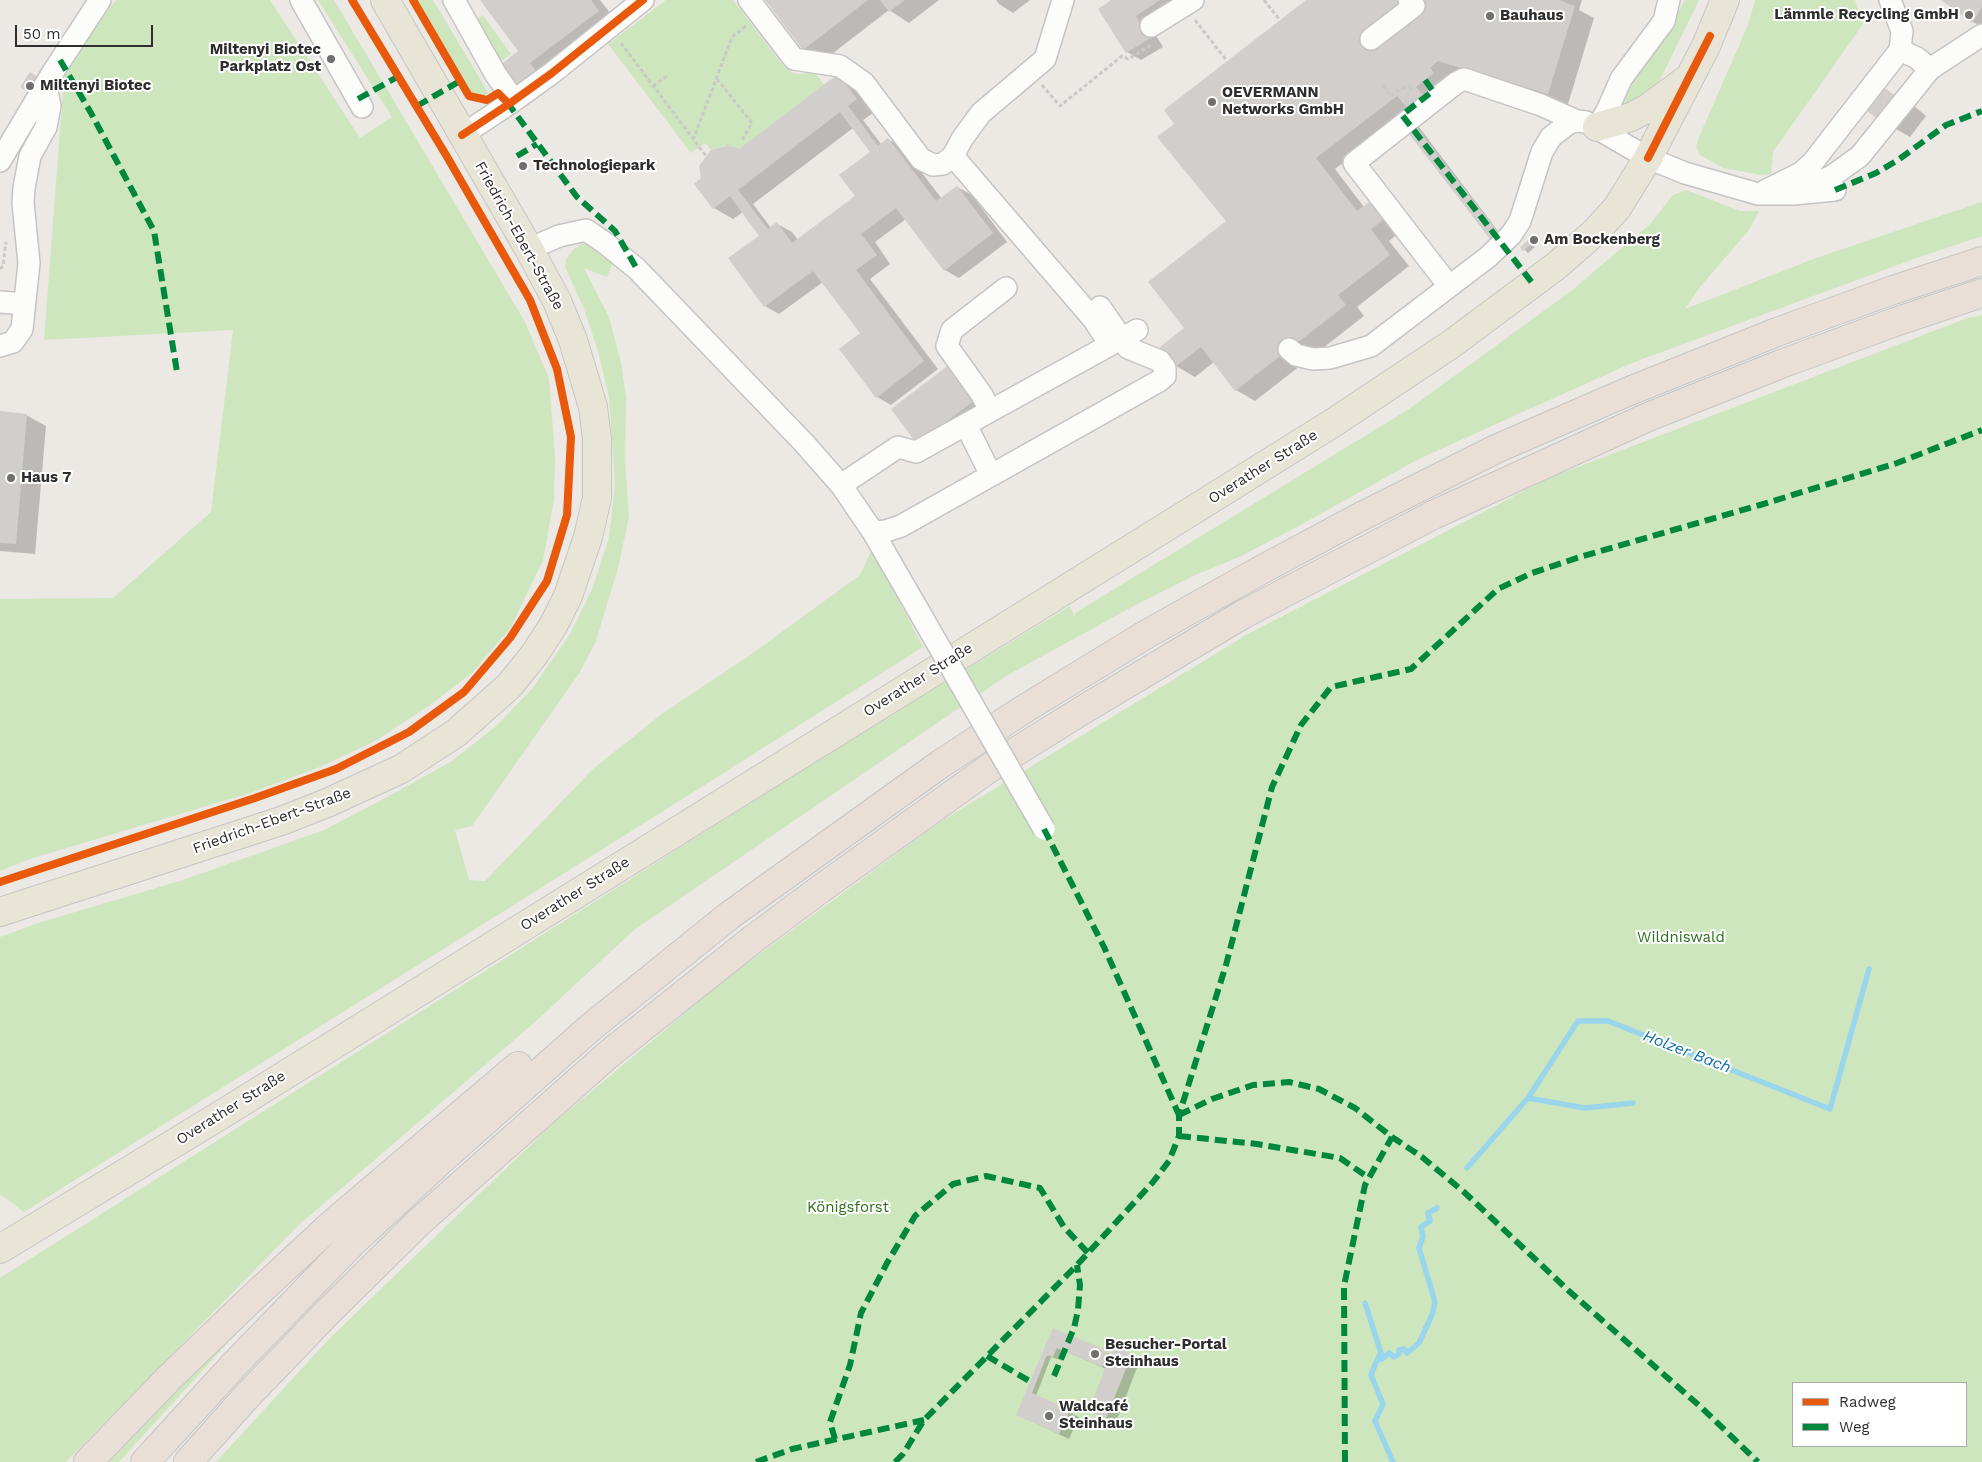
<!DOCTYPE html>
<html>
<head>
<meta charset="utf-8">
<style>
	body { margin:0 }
	#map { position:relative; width:1982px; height:1462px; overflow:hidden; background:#ece8e4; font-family:"Work Sans",sans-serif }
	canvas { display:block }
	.legend { position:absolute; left:1792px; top:1382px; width:175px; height:65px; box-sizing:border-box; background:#fff; border:1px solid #ababab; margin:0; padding:6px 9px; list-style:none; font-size:15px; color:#2e2e2e }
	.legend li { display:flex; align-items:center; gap:10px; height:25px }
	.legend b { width:25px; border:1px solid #ababab }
	.scale { position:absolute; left:15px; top:25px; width:138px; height:22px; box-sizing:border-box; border:2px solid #2e2e2e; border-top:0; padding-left:6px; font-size:15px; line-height:18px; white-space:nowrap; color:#2e2e2e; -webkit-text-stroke:4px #fff; paint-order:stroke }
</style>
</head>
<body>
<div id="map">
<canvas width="1982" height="1462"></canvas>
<ul class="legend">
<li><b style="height:6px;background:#e8590c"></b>Radweg</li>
<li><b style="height:6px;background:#00873e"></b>Weg</li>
</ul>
<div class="scale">50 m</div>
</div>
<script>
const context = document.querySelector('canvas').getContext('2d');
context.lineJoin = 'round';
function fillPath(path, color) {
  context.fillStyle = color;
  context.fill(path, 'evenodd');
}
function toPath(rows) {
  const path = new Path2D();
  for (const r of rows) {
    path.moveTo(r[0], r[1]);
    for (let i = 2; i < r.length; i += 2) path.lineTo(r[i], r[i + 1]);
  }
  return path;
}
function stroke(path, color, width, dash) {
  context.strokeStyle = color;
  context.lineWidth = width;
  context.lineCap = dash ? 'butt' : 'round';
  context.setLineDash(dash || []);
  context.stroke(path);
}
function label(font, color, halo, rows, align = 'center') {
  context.font = font + ' "Work Sans",sans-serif';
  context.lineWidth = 4;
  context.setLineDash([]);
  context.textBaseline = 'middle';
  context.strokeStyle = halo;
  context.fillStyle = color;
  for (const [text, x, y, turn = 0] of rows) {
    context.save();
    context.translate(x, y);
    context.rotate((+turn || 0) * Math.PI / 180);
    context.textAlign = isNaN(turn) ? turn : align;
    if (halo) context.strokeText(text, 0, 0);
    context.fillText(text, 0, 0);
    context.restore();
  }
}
fillPath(toPath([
	[116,0,270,0,360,138,392,117,318,0,334,0,525,322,549,378,555,457,554,499,543,560,511,627,473,672,430,705,377,740,320,767,250,793,30,859,0,871,0,599,113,598,211,512,233,330,44,340,64,77,99,22],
	[416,0,433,0,489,94,479,97,473,95,469,91],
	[666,0,733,0,784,67,793,73,798,74,803,74,812,69,824,85,739,149,727,145,711,150,705,143,691,153,608,44],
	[1685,0,1699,0,1661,78,1647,97,1624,107,1627,92,1659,45],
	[1755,0,1855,0,1863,24,1773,152,1771,174,1762,175,1723,168,1700,155,1696,147,1699,137,1748,25],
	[483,15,511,54,501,61,477,19],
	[1686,190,1740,211,1759,211,1749,230,1700,287,1685,309,1816,258,1982,202,1982,236,1911,260,1632,363,1516,415,1417,460,1299,526,1239,557,1193,576,1134,606,1006,676,634,930,535,1022,300,1224,66,1462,0,1462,0,1278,842,745,1070,606,1075,617,1075,613,1409,409,1571,291,1650,224,1673,195],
	[582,243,592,244,615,258,607,277,584,268,609,317,621,362,626,397,625,460,629,517,618,568,596,641,580,672,472,826,455,830,469,880,485,881,593,769,663,713,753,653,860,575,872,549,923,647,665,810,24,1212,0,1194,0,937,38,923,183,880,324,830,391,795,452,761,495,727,532,689,570,634,593,587,609,537,615,484,609,397,598,351,584,309,565,267,566,259,574,249],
	[1982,315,1982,1462,216,1462,330,1338,550,1126,728,977,940,822,1248,634,1549,478,1965,319],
	[1793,1383,1966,1383,1966,1446,1793,1446],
	[265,1302,119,1462,95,1462]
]), '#cee6be');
fillPath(toPath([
	[481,0,600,0,617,22,525,91,520,52],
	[767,0,939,0,909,23,889,10,824,60,804,49],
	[996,0,1030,0,1013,13,999,4],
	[1111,0,1187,0,1149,24,1163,47,1141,60,1127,52],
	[1309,0,1582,0,1579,10,1594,18,1568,104,1458,71,1413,110,1335,169,1364,207,1369,203,1388,214,1401,231,1389,241,1409,266,1357,307,1364,316,1255,401,1236,390,1214,362,1195,377,1176,366,1186,328,1227,221,1176,124],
	[1943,0,1982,0,1982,27,1973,22],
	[838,76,857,87,876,111,863,120,881,144,888,139,903,148,942,199,957,187,972,195,1007,242,959,278,945,270,906,219,875,242,890,264,870,279,938,369,891,405,877,397,862,333,823,282,779,314,765,306,761,236,743,212,733,219,714,208,739,150],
	[853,128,872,152,857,196,798,240,792,232,777,224,771,228,753,204],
	[1885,90,1914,106,1926,116,1910,137,1881,120],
	[1414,125,1419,127,1501,235,1495,240,1491,238],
	[1528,241,1535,247,1528,253,1522,247],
	[963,375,989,409,918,443],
	[0,413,26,415,46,426,35,554,0,551],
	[1054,1329,1112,1355,1131,1355,1140,1360,1116,1422,1090,1411,1106,1369,1067,1352,1063,1361,1051,1357,1036,1396,1079,1417,1069,1439,1018,1415,1043,1355,1049,1356,1043,1352]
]), '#0003');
stroke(toPath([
	[1528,1098,1585,1108,1633,1103],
	[1467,1168,1528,1098,1578,1021,1608,1021,1830,1109,1869,969],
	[1365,1303,1381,1353,1378,1358],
	[1393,1462,1375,1421,1383,1404,1371,1375,1378,1358,1382,1359,1389,1353,1394,1357,1399,1354,1399,1350,1404,1349,1407,1353,1419,1343,1432,1315,1435,1302,1419,1248,1423,1237,1421,1227,1430,1221,1428,1213,1437,1208]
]), '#99d6ec', 5.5);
fillPath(toPath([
	[480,0,591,0,599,11,530,63,536,71,515,87,499,66,518,51],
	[765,0,868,0,803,50],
	[880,0,905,0,889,12],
	[1110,0,1160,0,1136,16,1149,39,1126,53,1098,9,1110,1],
	[1306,0,1559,0,1575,6,1548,94,1438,61,1430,68,1434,73,1416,87,1423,95,1407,108,1397,96,1316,158,1357,211,1369,202,1383,220,1371,229,1390,255,1338,295,1346,305,1235,391,1201,347,1175,367,1160,347,1184,328,1148,282,1226,221,1157,137,1174,124,1164,110],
	[1941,0,1982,0,1982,7,1972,23],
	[30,72,40,78,30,93,20,87],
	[838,74,857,99,848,106,878,146,888,138,936,201,957,186,993,233,944,271,896,208,861,234,877,255,856,270,924,361,876,398,839,349,860,333,813,271,764,307,728,258,759,236,730,196,713,209,694,184,701,178,699,166,711,150,726,146,726,144,732,147,733,146,739,149],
	[840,112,870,152,839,175,855,196,792,243,777,222,768,229,738,190],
	[1885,88,1898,98,1880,121,1867,111],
	[1414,124,1498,232,1490,239,1406,130],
	[1528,240,1532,244,1523,251,1520,247],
	[949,365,975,400,917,444,891,409],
	[0,411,27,414,16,544,0,543],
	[1053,1328,1108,1351,1102,1367,1057,1348,1053,1357,1047,1355,1032,1393,1070,1410,1059,1434,1016,1415],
	[1114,1347,1132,1354,1106,1418,1088,1411]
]), '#d1cecb');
const minor = toPath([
	[301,0,362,107],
	[454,0,496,75,514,100],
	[749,0,794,59,840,66,864,83,921,159,933,165,943,164,953,156,962,139,981,113,1045,59,1063,0],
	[1151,26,1193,0],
	[1371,39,1414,6,1409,0],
	[1900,50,1917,58,1930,69],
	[1597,127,1607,111,1621,79,1664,21,1669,0],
	[462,135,509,104,552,73,643,0],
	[953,156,1094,320,1103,334],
	[0,161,53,72,100,0],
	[1807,188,1832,176,1860,156,1930,69,1982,35],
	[1765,191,1801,173,1813,162,1900,50,1902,31,1890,0],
	[529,249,559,236,586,230,605,243,637,269,803,442,841,485,873,532,906,589],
	[1449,286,1354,163,1456,83,1464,79,1541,105,1577,121],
	[0,302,24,304],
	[0,346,13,342,22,329,29,263,23,203,24,188,30,156,46,127,50,106,46,86],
	[1289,349,1296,355,1313,359,1330,358,1371,346,1488,257,1511,235,1520,221,1542,152,1551,137,1569,123,1577,121,1586,122,1648,158,1685,173,1758,194,1793,194,1835,190],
	[990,411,982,395,947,346,952,330,1006,288],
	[966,425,991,475],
	[841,485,898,447,916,452,1137,330],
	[873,532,886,531,901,526,1159,381,1165,376,1165,368,1160,361,1128,348,1100,307]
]);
const major = toPath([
	[1597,127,1631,117,1648,108,1686,80],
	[0,912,281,821,327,803,401,769,456,733,509,686,534,655,553,626,568,596,588,537,597,498,597,439,593,407,573,340,557,301,529,249,385,0],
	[0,1249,224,1113,1211,499,1336,421,1450,345,1556,266,1595,232,1617,208,1648,158,1706,46,1725,0]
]);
const highway = toPath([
	[88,1462,170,1377,249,1301,331,1225,518,1066],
	[145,1462,233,1366,351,1244,441,1160,591,1027,730,915,939,765,1021,711,1145,635,1261,570,1360,517,1496,449,1627,392,1777,332,1893,290,1982,261],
	[188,1462,248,1395,327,1313,418,1223,610,1053,752,940,819,890,988,769,1086,708,1242,615,1433,515,1648,417,1781,364,1895,322,1982,293]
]);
stroke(minor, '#c5c4c5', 24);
stroke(major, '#c6c5c4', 30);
stroke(highway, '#c6c5c4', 30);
stroke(toPath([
	[1264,0,1280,20],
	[1195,20,1227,61],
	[621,43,706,156],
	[717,79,752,123,742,140],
	[1042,85,1060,106,1122,56,1128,59,1151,45],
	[653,86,667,76],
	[1383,86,1391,96,1400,89,1412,85,1408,95],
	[693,140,732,37,746,26],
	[0,269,3,266,6,242]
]), '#c9c9c8', 3, [4, 2.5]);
stroke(minor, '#fcfcfb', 21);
stroke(major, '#e8e4d6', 28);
stroke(highway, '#eadfd6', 28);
const minorBridge = toPath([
	[906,589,1044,829]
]);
stroke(minorBridge, '#c5c4c5', 24, []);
stroke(minorBridge, '#fcfcfb', 21);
stroke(toPath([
	[60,60,91,113,154,231,177,372],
	[1425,80,1433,91,1402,115,1533,284],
	[358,99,399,76],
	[507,102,577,197,615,231,637,269],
	[417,106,460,81],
	[517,156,537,144],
	[1835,190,1876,173,1898,160,1946,125,1982,111],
	[1044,829,1104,947,1179,1115],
	[1179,1115,1212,1099,1253,1085,1289,1082,1319,1089,1355,1108,1392,1137,1422,1157,1464,1192,1570,1292,1702,1408,1758,1462],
	[1179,1136,1257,1144,1340,1158,1369,1178],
	[987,1356,1031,1382],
	[1054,1376,1074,1328,1078,1310,1080,1285,1077,1265],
	[835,1439,830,1422,850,1365,861,1313,887,1263,915,1216,953,1184,986,1176,1040,1188,1064,1227,1088,1253],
	[756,1462,792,1449,924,1420],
	[895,1462,903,1454,924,1420,1077,1265,1153,1182,1169,1161,1179,1136,1179,1115,1226,965,1272,787,1301,725,1331,687,1411,669,1498,589,1532,573,1580,557,1760,505,1897,463,1982,430],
	[1345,1462,1344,1286,1365,1185,1392,1137]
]), '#00873e', 6, [12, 6]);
stroke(toPath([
	[413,0,469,96,487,100,498,93,509,104],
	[462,135,509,104,552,73,643,0],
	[1648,158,1710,36],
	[0,882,255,798,336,769,409,732,464,692,510,638,547,581,567,515,571,437,557,369,530,300,446,155,352,0]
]), '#e8590c', 8);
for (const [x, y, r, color] of [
	[1969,15,5,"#706f6e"],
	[1490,16,5,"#706f6e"],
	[331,59,5,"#706f6e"],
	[30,86,5,"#706f6e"],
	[1212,102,5,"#706f6e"],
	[523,166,5,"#706f6e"],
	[1534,240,5,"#706f6e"],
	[11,478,5,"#706f6e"],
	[1095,1354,5,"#706f6e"],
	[1049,1416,5,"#706f6e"]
]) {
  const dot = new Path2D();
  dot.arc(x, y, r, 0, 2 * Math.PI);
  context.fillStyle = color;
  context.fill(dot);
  stroke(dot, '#fff', 2);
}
label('bold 15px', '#2e2e2e', '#fff', [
	["Lämmle Recycling GmbH",1959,15,"right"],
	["Bauhaus",1500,16],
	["Miltenyi Biotec",321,50,"right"],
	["Parkplatz Ost",321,67,"right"],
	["Miltenyi Biotec",40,86],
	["OEVERMANN",1222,93],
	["Networks GmbH",1222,110],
	["Technologiepark",533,166],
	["Am Bockenberg",1544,240],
	["Haus 7",21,478],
	["Besucher-Portal",1105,1345],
	["Steinhaus",1105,1362],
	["Waldcafé",1059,1407],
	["Steinhaus",1059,1424]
], 'left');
label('15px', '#2e2e2e', '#fff', [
	["Friedrich-Ebert-Straße",519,236,61],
	["Overather Straße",1263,467,-32],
	["Overather Straße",918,680,-32],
	["Friedrich-Ebert-Straße",272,821,-20],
	["Overather Straße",575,894,-32],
	["Overather Straße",231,1108,-32]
]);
label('15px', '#2c6e1b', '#fff', [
	["Wildniswald",1681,938],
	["Königsforst",848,1208]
]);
label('italic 16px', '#0d6fa3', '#fff', [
	["Holzer Bach",1687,1052,21]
]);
</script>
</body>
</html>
